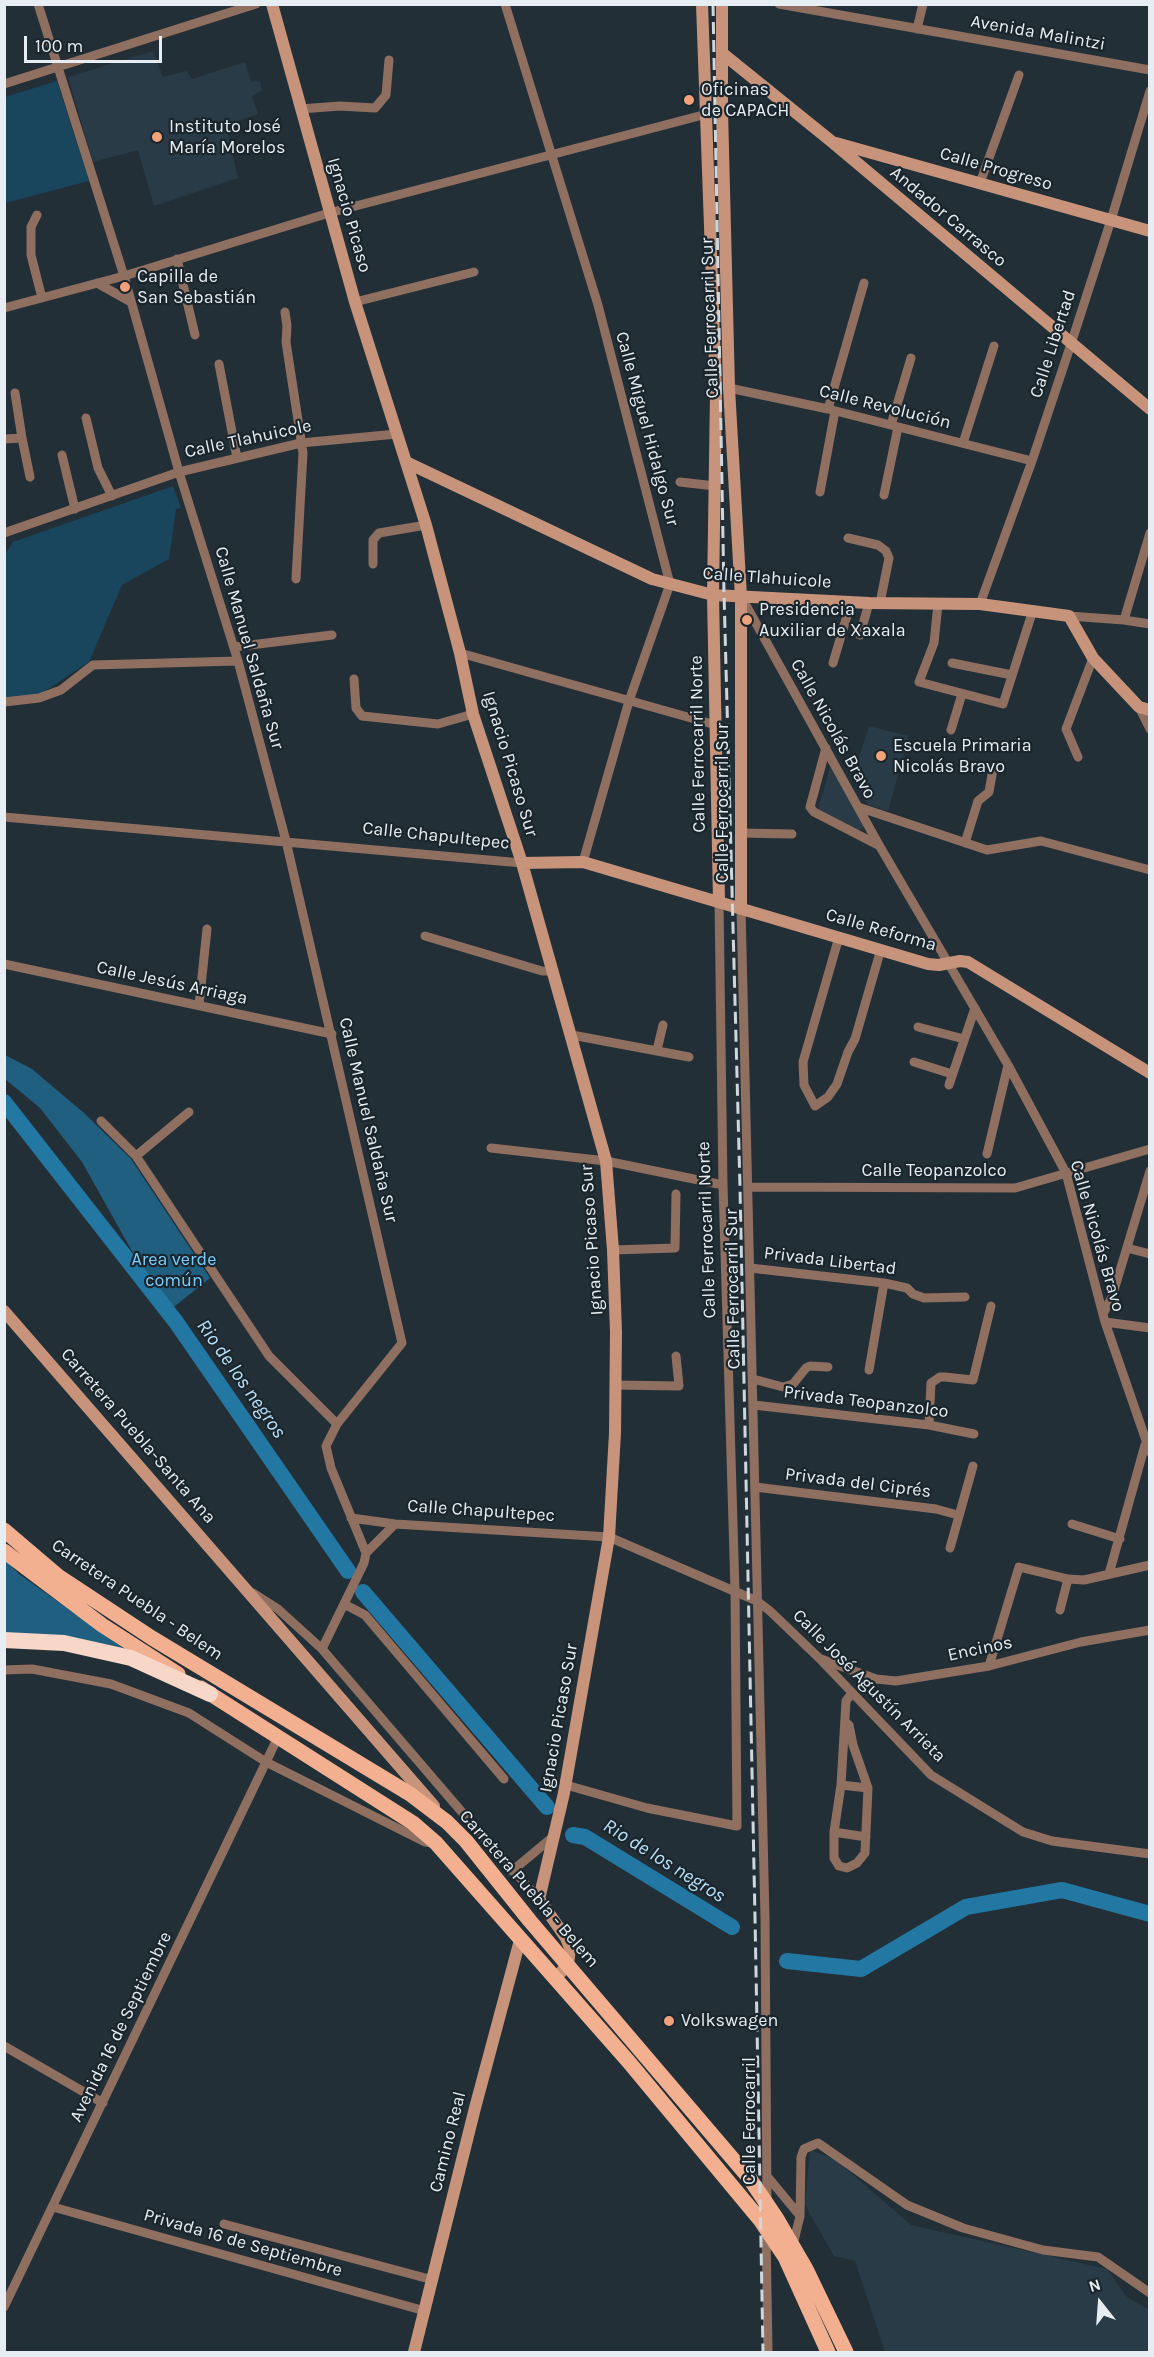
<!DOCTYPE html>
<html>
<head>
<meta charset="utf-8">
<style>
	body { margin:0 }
	#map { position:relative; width:1154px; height:2357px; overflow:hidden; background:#232f36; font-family:Karla,sans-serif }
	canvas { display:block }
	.frame { position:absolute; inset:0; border:6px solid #e6eef3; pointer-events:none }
	.north { position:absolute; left:1070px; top:2273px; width:60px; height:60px; -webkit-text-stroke:4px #1a252c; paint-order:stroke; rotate:343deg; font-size:16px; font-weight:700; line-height:24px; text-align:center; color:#e6eef3 }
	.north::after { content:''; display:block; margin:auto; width:21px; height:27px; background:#e6eef3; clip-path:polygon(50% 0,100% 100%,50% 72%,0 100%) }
	.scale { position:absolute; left:24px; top:36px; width:138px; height:27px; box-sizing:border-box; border:3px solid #e6eef3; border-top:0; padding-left:8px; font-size:18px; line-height:21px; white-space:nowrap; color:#e6eef3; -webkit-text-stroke:4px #1a252c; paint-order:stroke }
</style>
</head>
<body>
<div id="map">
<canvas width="1154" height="2357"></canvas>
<div class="frame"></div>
<div class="north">N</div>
<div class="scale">100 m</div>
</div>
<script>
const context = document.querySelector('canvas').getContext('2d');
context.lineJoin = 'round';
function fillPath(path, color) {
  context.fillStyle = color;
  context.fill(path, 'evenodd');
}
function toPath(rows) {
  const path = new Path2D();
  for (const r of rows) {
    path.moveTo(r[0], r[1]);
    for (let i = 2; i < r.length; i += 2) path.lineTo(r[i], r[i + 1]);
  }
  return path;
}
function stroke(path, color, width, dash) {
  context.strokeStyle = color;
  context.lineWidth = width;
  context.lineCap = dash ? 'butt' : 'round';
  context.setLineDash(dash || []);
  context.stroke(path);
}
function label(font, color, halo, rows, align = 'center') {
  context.font = font + ' Karla,sans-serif';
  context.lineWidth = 4.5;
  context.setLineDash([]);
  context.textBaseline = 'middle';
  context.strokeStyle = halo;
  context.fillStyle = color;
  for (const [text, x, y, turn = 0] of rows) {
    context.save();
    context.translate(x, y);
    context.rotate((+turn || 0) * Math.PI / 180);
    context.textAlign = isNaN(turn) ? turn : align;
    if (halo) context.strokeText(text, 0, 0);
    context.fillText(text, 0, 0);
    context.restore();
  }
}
fillPath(toPath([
	[153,51,163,77,187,71,192,79,245,62,251,82,260,81,262,90,252,96,258,114,226,125,238,178,154,206,138,150,93,162,68,77],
	[869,726,909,736,888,811,868,805,853,776],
	[830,767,867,825,856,832,818,810],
	[810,2150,835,2159,911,2225,1107,2269,1127,2297,1149,2310,1149,2352,885,2352,855,2261,834,2256,805,2205]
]), '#293b46');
fillPath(toPath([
	[57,81,89,181,5,203,5,97],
	[173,486,181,508,176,509,169,559,122,585,89,662,39,695,5,699,4,556,13,542]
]), '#19455d');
fillPath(toPath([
	[5,1055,32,1069,84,1113,131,1159,210,1278,175,1306,169,1309,151,1285,82,1162,40,1108,5,1079],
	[4,1559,19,1574,133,1655,5,1635]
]), '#215f81');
stroke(toPath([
	[4,1102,176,1322,348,1571],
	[363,1592,547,1807],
	[573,1835,585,1837,732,1927],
	[787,1961,861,1969,966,1907,1062,1890,1150,1914]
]), '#2277a3', 16);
stroke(toPath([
	[38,4,124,276,179,472,238,661,286,841,402,1343,337,1424,326,1446,331,1468,366,1553,364,1563,322,1649],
	[505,4,598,305,670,584,629,701,583,862],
	[779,4,1150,70],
	[917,29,923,4],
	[4,84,256,4],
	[300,109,340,106,375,108,386,95,389,60],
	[980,183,1019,75],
	[37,215,31,227,31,255,42,298],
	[177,259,195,335],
	[97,283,131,302],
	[355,302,474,272],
	[4,308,124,276,329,213,722,110],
	[285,312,287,326,286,342,303,453,296,579],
	[219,364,237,458],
	[729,388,828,409,1032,461],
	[15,393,22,438,30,477],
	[828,409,864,283],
	[86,418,98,468,112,496],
	[891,425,911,358],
	[4,439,22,438],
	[963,443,994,346],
	[62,455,75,509],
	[680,482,715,486],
	[820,492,835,411],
	[884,495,898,427],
	[4,533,179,472,301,443,397,434],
	[848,538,878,545,886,551,889,558,880,603],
	[373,564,373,540,379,533,426,525],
	[742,598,879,845,1008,1065,1066,1173,1105,1322,1150,1452],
	[938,604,934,643,919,682,1003,704,1033,610],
	[980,604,1032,461,1071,344,1111,220,1150,91],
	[1069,616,1124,620,1150,624],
	[1124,620,1150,533],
	[860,635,869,603],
	[234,647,332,635],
	[460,653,716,725],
	[833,663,851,602],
	[952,663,1012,675],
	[354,679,356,708,362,716,438,724,473,714],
	[4,702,39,698,61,690,93,665,238,661],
	[1139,707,1150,729],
	[951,730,962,694],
	[826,748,810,807,814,812,878,845],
	[1078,757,1066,729,1093,658],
	[858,807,987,850,1041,841,1150,870],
	[4,817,522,863],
	[740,833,792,834],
	[965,843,978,801,989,792,993,769],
	[741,907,765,1917,767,2203],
	[425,936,542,971,554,971],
	[839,937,803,1062,804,1085,815,1106,828,1097,837,1084,848,1052,855,1039,881,949],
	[4,964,332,1034],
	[199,1005,207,929],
	[918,1027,964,1039],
	[572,1035,689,1057],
	[657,1050,663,1025],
	[914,1062,952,1074],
	[949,1085,975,1008],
	[101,1121,136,1156,269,1356,337,1424],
	[491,1148,606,1161,723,1185],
	[987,1154,1008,1065],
	[136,1156,189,1112],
	[748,1187,1015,1188,1150,1149],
	[1127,1248,1150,1254],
	[613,1250,675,1248,676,1194],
	[750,1268,884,1283,907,1288,913,1294,924,1298,965,1297],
	[1103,1314,1112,1297,1150,1171],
	[1105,1322,1150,1328],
	[869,1370,884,1283],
	[753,1379,783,1387,793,1384,806,1368,810,1366,828,1367],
	[615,1385,679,1386,676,1356],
	[754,1405,929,1425,974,1434],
	[929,1425,931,1383,940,1377,945,1377,973,1380,991,1306],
	[755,1487,936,1509,958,1515],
	[351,1518,395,1524,609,1537,757,1601,770,1611,819,1658,931,1775,1023,1832,1052,1841,1150,1854],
	[1072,1524,1120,1539],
	[950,1548,973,1466],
	[366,1553,395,1524],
	[1109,1574,1145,1445],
	[253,1593,278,1609,322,1649,473,1825,539,1899],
	[344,1604,365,1615,504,1779],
	[1060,1610,1068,1579],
	[821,1659,876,1679,896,1681,989,1666,1081,1642,1150,1630],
	[989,1666,1019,1567,1068,1579,1084,1580,1150,1565],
	[4,1670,32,1669,111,1684,189,1713,266,1762,425,1842,433,1843],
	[845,1722,849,1725,853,1745,868,1788,865,1853,857,1863,847,1868,839,1866,834,1858,834,1832,841,1785,846,1701,852,1693],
	[566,1785,647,1808,737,1826,735,1591,723,1185,719,901],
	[841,1785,868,1788],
	[834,1832,866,1837],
	[512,1871,554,1836],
	[4,2046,103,2103],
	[767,2176,800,2216],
	[53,2207,425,2311],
	[224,2224,433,2280],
	[766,2232,768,2352],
	[793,2245,800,2216,801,2157,804,2149,818,2143,907,2205,963,2228,1043,2250,1098,2257,1150,2293],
	[4,2307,278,1737]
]), '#8f6f60', 9);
stroke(toPath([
	[272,4,355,302,426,525,460,653,473,714,522,863,606,1161,613,1250,616,1332,615,1433,609,1537,564,1793,539,1899,566,1938,570,1948,568,1965,554,1979],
	[702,4,716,393,713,595,719,901],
	[722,4,722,110,729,388,741,597,741,907],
	[722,53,831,141,1150,409],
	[836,143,1150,231],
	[408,463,652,579,713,595,869,603,980,604,1069,616,1093,658,1139,707,1150,710],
	[522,863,583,862,928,964,939,965,960,961,968,962,1150,1073],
	[4,1311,434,1806],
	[414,2352,475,2108,520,1940]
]), '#c7947b', 12);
stroke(toPath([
	[4,1530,58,1576,152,1638,410,1794,447,1822,466,1841,530,1921,750,2179,777,2219,806,2269,846,2352],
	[4,1551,102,1625,178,1674],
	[201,1688,413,1823,436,1843,628,2061,761,2221,785,2257,828,2352]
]), '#f2b090', 15);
stroke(toPath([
	[4,1640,64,1643,131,1658,210,1694]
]), '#f7d7c8', 16);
stroke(toPath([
	[713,4,724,593,740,1187,755,1917,763,2352]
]), '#ced7dc', 3, [12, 6]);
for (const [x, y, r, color] of [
	[689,100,6,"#f1a27b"],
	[157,137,6,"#f1a27b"],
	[125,287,6,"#f1a27b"],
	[747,620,6,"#f1a27b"],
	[881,756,6,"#f1a27b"],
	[669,2021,6,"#f1a27b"]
]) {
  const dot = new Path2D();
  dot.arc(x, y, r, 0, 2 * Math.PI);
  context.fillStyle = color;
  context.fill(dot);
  stroke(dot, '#1a252c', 2);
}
label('18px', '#e6eef3', '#1a252c', [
	["Avenida Malintzi",1038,33,10],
	["Calle Progreso",996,169,16],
	["Ignacio Picaso",349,215,74],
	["Andador Carrasco",948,217,40],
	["Calle Ferrocarril Sur",710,318,-92],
	["Calle Libertad",1053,344,-72],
	["Calle Revolución",885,407,14],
	["Calle Miguel Hidalgo Sur",647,429,75],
	["Calle Tlahuicole",248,439,-12],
	["Calle Tlahuicole",767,578,4],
	["Calle Manuel Saldaña Sur",249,648,74],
	["Calle Nicolás Bravo",833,729,61],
	["Calle Ferrocarril Norte",698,744,-91],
	["Ignacio Picaso Sur",510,764,73],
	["Calle Ferrocarril Sur",723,803,-90],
	["Calle Chapultepec",436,836,6],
	["Calle Reforma",881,930,16],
	["Calle Jesús Arriaga",172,983,12],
	["Calle Manuel Saldaña Sur",368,1120,77],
	["Calle Teopanzolco",934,1171],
	["Calle Ferrocarril Norte",707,1230,-92],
	["Calle Nicolás Bravo",1097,1236,74],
	["Ignacio Picaso Sur",592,1240,-94],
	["Privada Libertad",830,1261,7],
	["Calle Ferrocarril Sur",733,1289,-91],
	["Privada Teopanzolco",866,1402,7],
	["Carretera Puebla-Santa Ana",138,1436,49],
	["Privada del Ciprés",858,1483,7],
	["Calle Chapultepec",481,1511,4],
	["Carretera Puebla - Belem",137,1600,34],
	["Encinos",980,1649,-12],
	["Calle José Agustín Arrieta",869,1686,45],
	["Ignacio Picaso Sur",559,1718,-80],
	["Carretera Puebla - Belem",529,1889,49],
	["Avenida 16 de Septiembre",121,2027,-64],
	["Calle Ferrocarril",750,2121,-90],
	["Camino Real",448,2142,-76],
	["Privada 16 de Septiembre",243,2243,16]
]);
label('18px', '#e6eef3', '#1a252c', [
	["Oficinas",701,90],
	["de CAPACH",701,111],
	["Instituto José",169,127],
	["María Morelos",169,148],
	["Capilla de",137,277],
	["San Sebastián",137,298],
	["Presidencia",759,610],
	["Auxiliar de Xaxala",759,631],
	["Escuela Primaria",893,746],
	["Nicolás Bravo",893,767],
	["Volkswagen",681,2021]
], 'left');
label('18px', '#7bcdff', '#1a252c', [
	["Area verde",174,1260],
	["común",174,1281]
]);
label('italic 20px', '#b9e0f9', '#1a252c', [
	["Rio de los negros",241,1379,55],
	["Rio de los negros",664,1861,32]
]);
</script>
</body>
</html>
